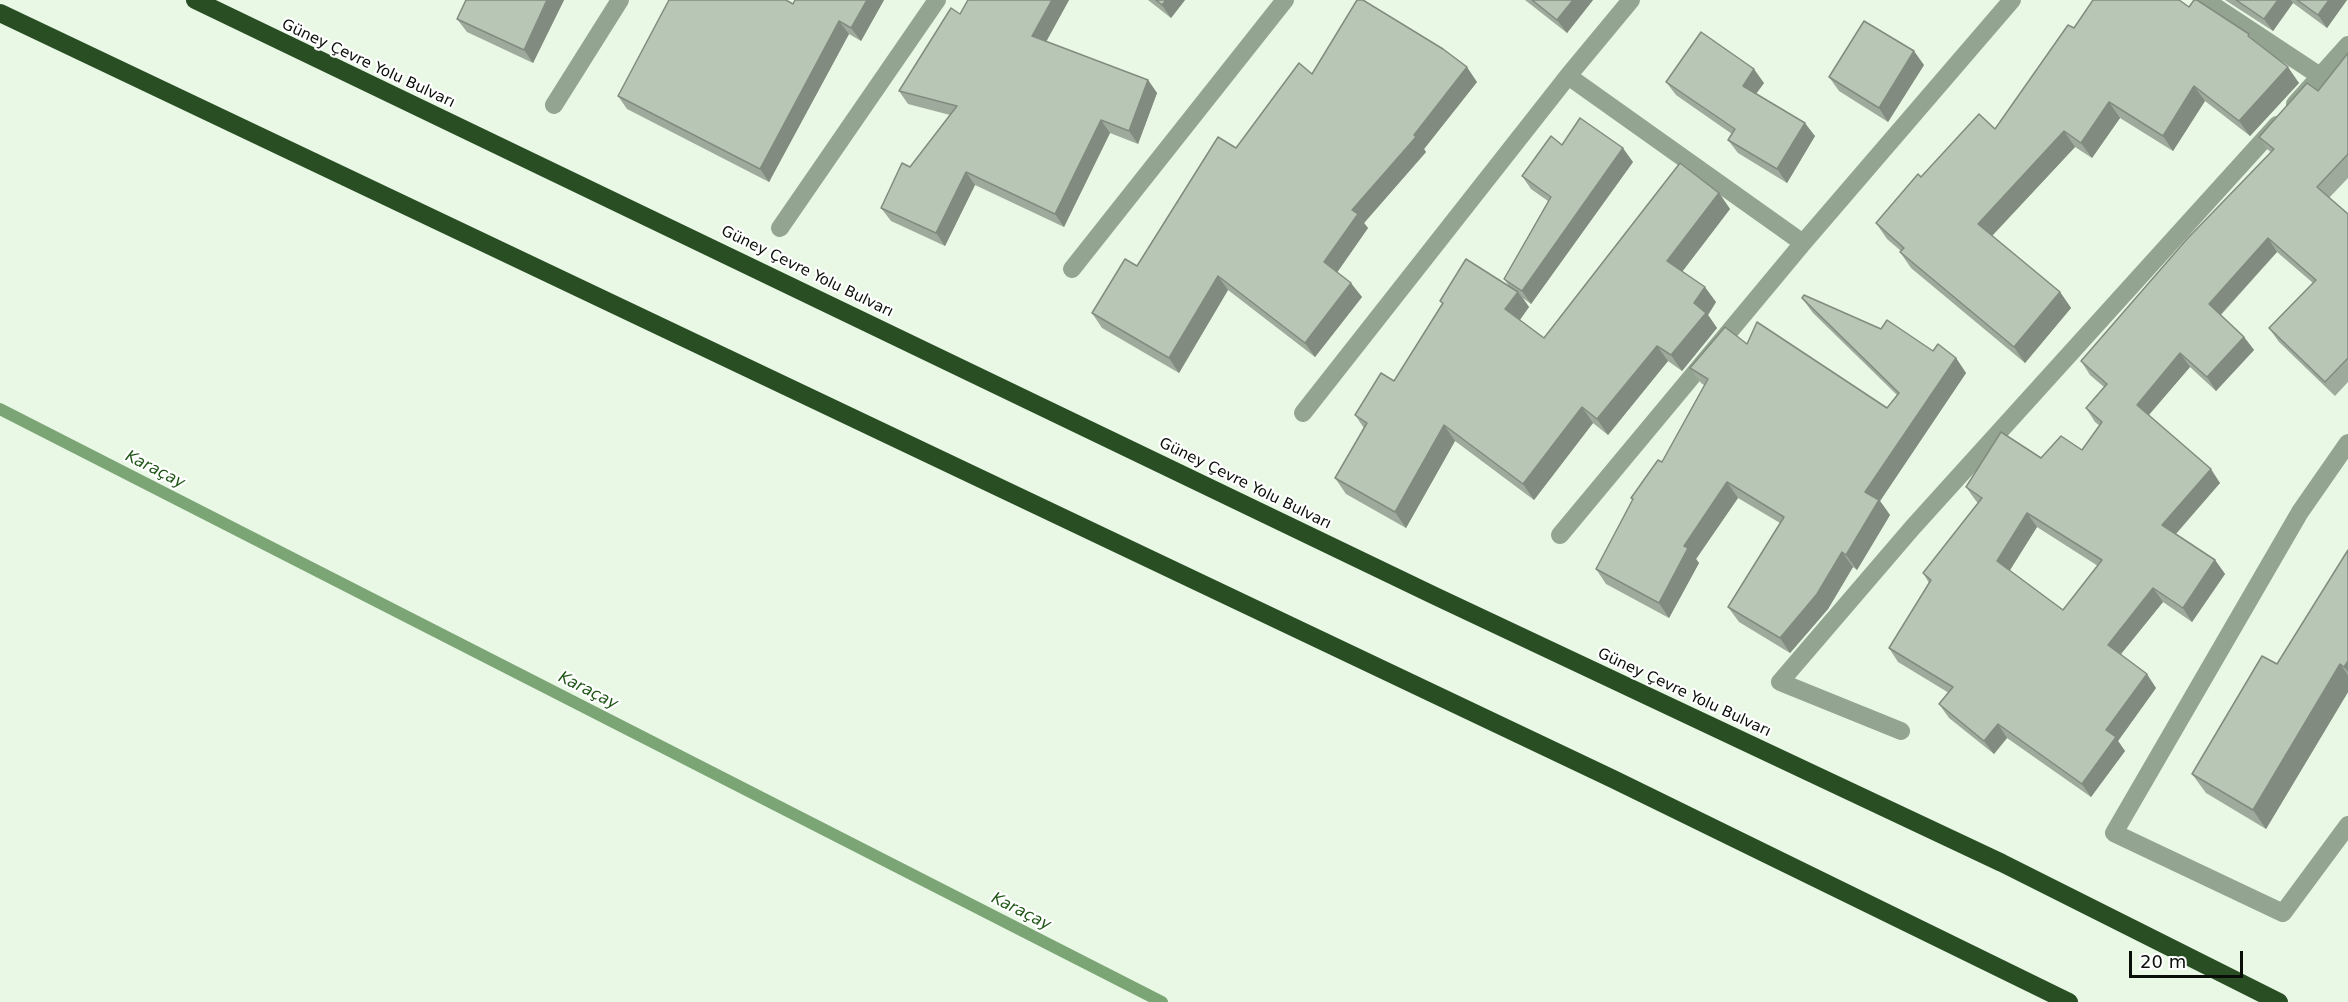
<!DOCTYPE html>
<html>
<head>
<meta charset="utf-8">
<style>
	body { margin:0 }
	#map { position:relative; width:2348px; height:1002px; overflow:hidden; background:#e8f8e5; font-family:"DejaVu Sans",sans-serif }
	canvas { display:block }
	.scale { position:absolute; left:2129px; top:951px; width:114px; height:27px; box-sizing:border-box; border:3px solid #090e08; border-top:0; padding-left:8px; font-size:18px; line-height:21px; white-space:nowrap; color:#090e08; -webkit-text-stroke:4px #fff; paint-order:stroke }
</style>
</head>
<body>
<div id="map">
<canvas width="2348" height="1002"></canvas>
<div class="scale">20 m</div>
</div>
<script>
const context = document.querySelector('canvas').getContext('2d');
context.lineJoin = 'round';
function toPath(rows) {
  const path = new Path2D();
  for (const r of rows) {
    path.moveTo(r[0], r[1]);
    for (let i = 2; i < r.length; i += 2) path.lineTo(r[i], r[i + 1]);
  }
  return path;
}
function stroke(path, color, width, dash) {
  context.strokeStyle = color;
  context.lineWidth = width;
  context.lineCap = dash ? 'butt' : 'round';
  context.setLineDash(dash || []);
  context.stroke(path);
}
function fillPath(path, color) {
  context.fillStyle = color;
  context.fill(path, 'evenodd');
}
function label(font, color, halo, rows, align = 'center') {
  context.font = font + ' "DejaVu Sans",sans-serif';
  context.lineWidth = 4.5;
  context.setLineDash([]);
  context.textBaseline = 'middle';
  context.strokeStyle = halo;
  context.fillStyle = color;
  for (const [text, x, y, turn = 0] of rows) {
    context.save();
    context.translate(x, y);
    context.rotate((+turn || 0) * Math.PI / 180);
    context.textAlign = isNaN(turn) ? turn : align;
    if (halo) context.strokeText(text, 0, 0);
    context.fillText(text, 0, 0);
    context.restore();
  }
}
stroke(toPath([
	[0,409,1162,1002]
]), '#7ca576', 12);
stroke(toPath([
	[2205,0,2320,76],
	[1568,76,1803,243],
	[2295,104,2348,45],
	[554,105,620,0],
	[780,228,937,0],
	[1072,269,1285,0],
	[1303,413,1568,76,1631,0],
	[2348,443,2300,512,2114,833,2283,913,2348,825],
	[1560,535,1803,243,2012,0],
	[1901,731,1780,682,1913,527,2277,125]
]), '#93a590', 18);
stroke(toPath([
	[195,0,1435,596,2002,863,2279,1002],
	[0,13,1613,779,2069,1002]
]), '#294e24', 18);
fillPath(toPath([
	[466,0,564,0,533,63,467,32,457,19],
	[884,0,861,41,849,34,769,182,627,109,618,96,793,4],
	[968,0,1069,0,1046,42,1148,80,1157,93,1138,144,1110,133,1064,227,975,185,945,246,891,221,881,208,910,167,950,115,908,104,899,91,960,14],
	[1148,0,1185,0,1171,18],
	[1525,0,1593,0,1567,33],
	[2225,0,2347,0,2327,28,2293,3,2273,31],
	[2189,7,2249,34,2253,40,2299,83,2250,136,2205,101,2173,151,2120,118,2092,158,2075,147,1992,236,2060,292,2071,308,2025,363,1911,268,1900,252,1901,251,1887,239,1876,223,1921,177,1995,129,2074,28],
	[2348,53,2348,178,2329,198,2348,214,2348,382,2335,396,2279,342,2269,328,2313,283,2277,252,2221,315,2244,337,2254,350,2216,391,2190,367,2149,415,2220,483,2176,534,2215,560,2225,574,2192,622,2163,602,2120,655,2156,688,2118,741,2125,751,2091,797,2007,738,1994,754,1949,718,1939,704,1949,693,1898,662,1889,648,1929,583,1923,573,1978,503,1976,501,1966,487,2041,458,2082,450,2100,426,2095,422,2086,408,2104,387,2090,375,2081,361,2271,152,2268,150,2259,137,2318,91],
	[2037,527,2098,566,2063,610,2009,571],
	[1924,65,1888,122,1839,91,1829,77],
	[1312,74,1477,82,1424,149,1426,152,1364,223,1368,228,1337,272,1362,297,1315,357,1228,290,1179,373,1102,328,1092,313,1137,266,1236,148],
	[1666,82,1764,83,1756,94,1815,136,1787,183,1738,153,1728,140,1732,134,1676,95],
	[1562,145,1633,162,1531,304,1523,298,1529,307,1520,320,1544,338,1719,193,1730,209,1682,272,1716,302,1708,315,1717,328,1682,371,1668,361,1608,435,1593,423,1534,500,1455,441,1406,528,1346,494,1335,478,1364,428,1355,415,1394,381,1442,304,1440,301,1509,286,1504,279,1548,201,1531,189,1522,176],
	[1802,298,1933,351,1956,358,1966,373,1880,501,1890,515,1857,570,1853,567,1828,609,1790,653,1739,622,1728,607,1780,523,1738,498,1696,559,1699,563,1669,618,1606,584,1596,569,1633,500,1631,498,1662,462,1704,385,1701,383,1690,368,1747,344,1887,408,1897,395,1813,313],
	[2348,550,2348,692,2266,829,2206,793,2192,774,2277,664]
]), '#9eab9c');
fillPath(toPath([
	[547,0,564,0,533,63,524,50],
	[867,0,884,0,861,41,851,28],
	[1052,0,1069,0,1042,49,1032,36],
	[1166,0,1185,0,1171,18,1162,5],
	[1573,0,1593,0,1567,33,1557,20],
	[2278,0,2291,0,2293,3,2273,31,2264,19],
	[2329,0,2347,0,2327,28,2318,15],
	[839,21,849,34,769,182,760,169],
	[1914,51,1924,65,1888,122,1879,108],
	[1467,67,1477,82,1424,149,1426,152,1364,223,1368,228,1334,277,1324,262,1352,210,1414,135],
	[2288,67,2299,83,2250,136,2239,121],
	[1754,69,1764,83,1752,99,1743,86],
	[1148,80,1157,93,1138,144,1129,131],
	[2194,86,2205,101,2173,151,2163,136],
	[2109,102,2120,118,2092,158,2081,143],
	[1101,120,1110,133,1064,227,1055,214],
	[1805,123,1815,136,1787,183,1777,169],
	[2064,131,2075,147,1989,239,1978,224],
	[1623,148,1633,162,1531,304,1522,291],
	[966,172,975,185,945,246,936,233],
	[1719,193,1730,209,1678,277,1667,261],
	[2268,238,2277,252,2218,317,2209,304],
	[1218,276,1228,290,1179,373,1169,358],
	[1351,283,1362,297,1315,357,1305,343],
	[1705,287,1716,302,1708,315,1717,328,1682,371,1671,355,1694,303],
	[1518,292,1529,307,1516,325,1505,309],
	[2060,292,2071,308,2025,363,2014,347],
	[2244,337,2254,350,2216,391,2207,377],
	[1657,346,1668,361,1608,435,1597,419],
	[2180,353,2190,367,2146,418,2137,405],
	[1956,358,1966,373,1880,501,1890,515,1857,570,1846,555,1865,492],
	[1582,407,1593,423,1534,500,1523,484],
	[1444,425,1455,441,1406,528,1395,512],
	[2211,469,2220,483,2172,538,2162,525],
	[1727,482,1738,498,1696,559,1699,563,1669,618,1659,603,1684,546],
	[2027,513,2037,527,2007,575,1997,561],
	[1842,552,1853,567,1828,609,1790,653,1780,638],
	[2215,560,2225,574,2192,622,2183,608],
	[2153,588,2163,602,2117,659,2108,645],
	[2348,661,2348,672,2344,667],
	[2340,664,2348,675,2348,692,2266,829,2253,810],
	[2147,674,2156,688,2118,741,2125,751,2091,797,2082,784,2106,730],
	[1998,724,2007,738,1994,754,1984,741]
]), '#818b7f');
const building = toPath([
	[466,0,547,0,524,50,457,19,466,0],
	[669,0,786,0,793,4,795,0,867,0,851,28,839,21,760,169,618,96,669,0],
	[968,0,1052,0,1032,36,1148,80,1129,131,1101,120,1055,214,966,172,936,233,881,208,902,163,910,167,957,106,899,91,951,8,960,14,968,0],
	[1156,0,1166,0,1162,5,1156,0],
	[1357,0,1363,0,1443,49,1467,67,1414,135,1416,137,1352,210,1358,214,1324,262,1351,283,1305,343,1218,276,1169,358,1092,313,1125,259,1137,266,1218,137,1236,148,1299,63,1312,74,1357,0],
	[1532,0,1573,0,1557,20,1532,0],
	[2093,0,2179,0,2189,7,2194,0,2197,0,2249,34,2248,36,2288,67,2239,121,2194,86,2163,136,2109,102,2081,143,2064,131,1978,224,2060,292,2014,347,1900,252,1904,248,1876,223,1918,174,1921,177,1979,114,1995,129,2068,25,2074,28,2093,0],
	[2236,0,2278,0,2264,19,2236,0],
	[2297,0,2329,0,2318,15,2297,0],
	[1864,21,1914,51,1879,108,1829,77,1864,21],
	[1701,32,1754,69,1743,86,1805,123,1777,169,1728,140,1735,129,1666,82,1701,32],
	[2348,53,2348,154,2317,187,2348,214,2348,358,2325,382,2269,328,2316,280,2268,238,2209,304,2244,337,2207,377,2180,353,2137,405,2211,469,2162,525,2215,560,2183,608,2153,588,2108,645,2147,674,2106,730,2116,737,2082,784,1998,724,1984,741,1939,704,1953,687,1889,648,1931,580,1923,573,1982,498,1966,487,2001,432,2041,458,2061,436,2082,450,2102,422,2086,408,2107,384,2081,361,2187,239,2274,149,2259,137,2307,83,2318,91,2348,53],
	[2027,513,2102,560,2063,610,1997,561,2027,513],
	[1580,118,1623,148,1522,291,1504,279,1551,197,1522,176,1551,136,1562,145,1580,118],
	[1680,163,1719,193,1667,261,1705,287,1694,303,1706,313,1671,355,1657,346,1597,419,1582,407,1523,484,1444,425,1395,512,1335,478,1367,423,1355,415,1381,373,1394,381,1443,303,1440,301,1466,259,1518,292,1505,309,1544,338,1680,163],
	[1804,295,1881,329,1887,320,1933,351,1938,344,1956,358,1865,492,1879,500,1846,555,1842,552,1817,594,1780,638,1728,607,1784,517,1727,482,1684,546,1688,548,1659,603,1596,569,1633,499,1631,498,1658,460,1662,462,1708,379,1690,368,1725,327,1747,344,1757,322,1887,408,1899,393,1802,298,1804,295],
	[2348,550,2348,661,2344,667,2340,664,2253,810,2192,774,2262,656,2277,664,2348,550]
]);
fillPath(building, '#b8c7b5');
stroke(building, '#818b7f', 1.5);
label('15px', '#090e08', '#fff', [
	["Güney Çevre Yolu Bulvarı",368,64,25],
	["Güney Çevre Yolu Bulvarı",807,272,26],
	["Güney Çevre Yolu Bulvarı",1245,484,26],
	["Güney Çevre Yolu Bulvarı",1684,693,25]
]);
label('italic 16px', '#1f5616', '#fff', [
	["Karaçay",155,470,27],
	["Karaçay",588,691,27],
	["Karaçay",1021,912,27]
]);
</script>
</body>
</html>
